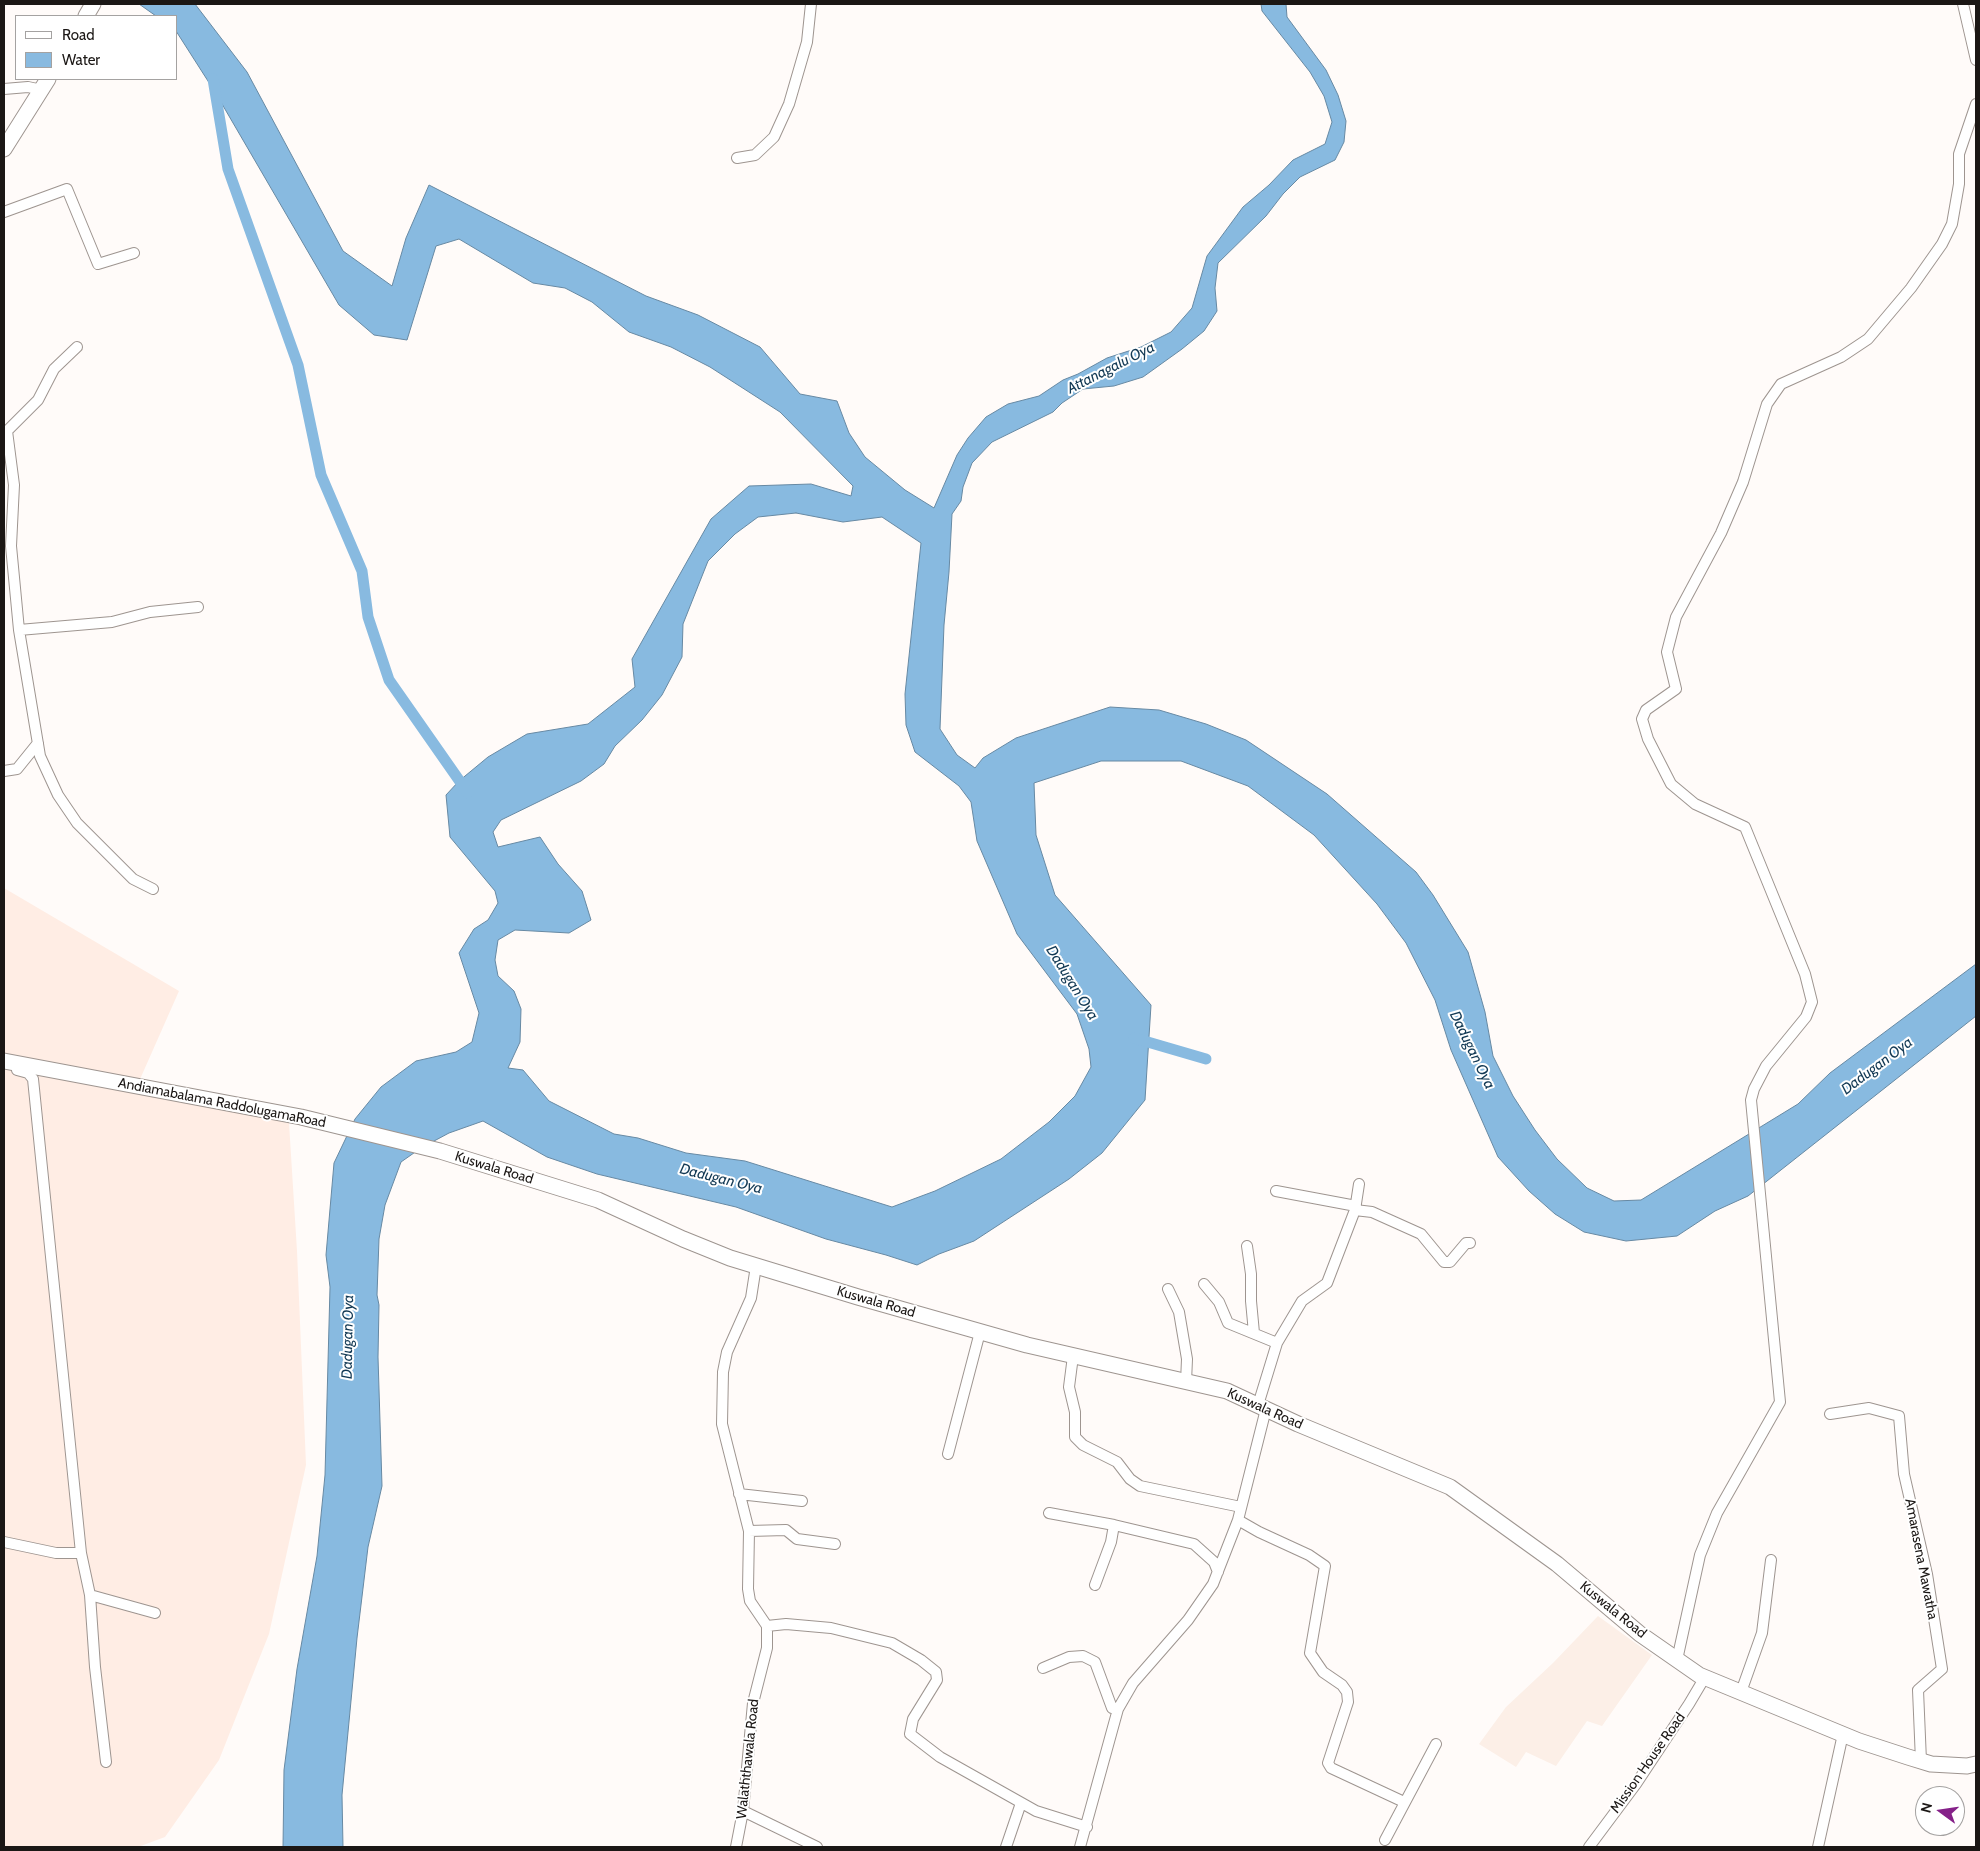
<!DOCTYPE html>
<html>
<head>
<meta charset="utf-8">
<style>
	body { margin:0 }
	#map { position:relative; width:1980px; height:1851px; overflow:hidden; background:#fffbf9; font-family:Cabin,sans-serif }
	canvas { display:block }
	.frame { position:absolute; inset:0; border:5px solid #1b1715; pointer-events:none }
	.legend { position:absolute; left:15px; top:15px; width:162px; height:65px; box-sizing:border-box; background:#fff; border:1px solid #a4a2a1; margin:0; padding:6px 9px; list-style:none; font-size:15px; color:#1b1715 }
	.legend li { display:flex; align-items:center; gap:10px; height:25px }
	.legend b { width:25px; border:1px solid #a4a2a1 }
	.north { position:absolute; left:1915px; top:1786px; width:50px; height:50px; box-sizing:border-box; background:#fff; border:1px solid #a4a2a1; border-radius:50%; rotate:284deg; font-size:14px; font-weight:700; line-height:20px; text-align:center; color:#1b1715 }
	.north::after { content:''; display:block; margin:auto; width:18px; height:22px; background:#852189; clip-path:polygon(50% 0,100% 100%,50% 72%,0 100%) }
</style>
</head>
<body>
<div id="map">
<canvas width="1980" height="1851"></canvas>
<div class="frame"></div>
<ul class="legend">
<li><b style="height:6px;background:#fff"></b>Road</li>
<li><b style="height:14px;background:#88bae0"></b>Water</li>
</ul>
<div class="north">N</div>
</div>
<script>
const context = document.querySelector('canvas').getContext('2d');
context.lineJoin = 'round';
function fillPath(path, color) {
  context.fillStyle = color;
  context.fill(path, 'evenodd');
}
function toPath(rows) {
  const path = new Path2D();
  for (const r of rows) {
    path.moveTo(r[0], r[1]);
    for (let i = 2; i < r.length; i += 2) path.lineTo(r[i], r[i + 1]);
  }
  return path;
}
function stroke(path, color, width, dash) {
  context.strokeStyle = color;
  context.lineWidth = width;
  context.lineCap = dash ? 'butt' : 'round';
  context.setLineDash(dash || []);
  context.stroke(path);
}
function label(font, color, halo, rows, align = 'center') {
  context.font = font + ' Cabin,sans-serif';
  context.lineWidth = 4;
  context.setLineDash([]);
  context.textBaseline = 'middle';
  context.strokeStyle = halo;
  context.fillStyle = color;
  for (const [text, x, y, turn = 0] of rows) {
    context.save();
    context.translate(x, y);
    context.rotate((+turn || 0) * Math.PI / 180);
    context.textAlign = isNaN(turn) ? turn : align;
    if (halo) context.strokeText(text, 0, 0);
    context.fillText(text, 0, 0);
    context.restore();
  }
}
fillPath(toPath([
	[4,888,179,991,137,1086,289,1123,297,1251,306,1465,269,1634,219,1760,165,1837,138,1847,4,1847]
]), '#ffede4');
fillPath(toPath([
	[1598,1616,1652,1655,1602,1726,1587,1721,1556,1766,1526,1752,1516,1767,1479,1744,1506,1707,1553,1663]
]), '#fcefe7');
const water = toPath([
	[139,4,195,4,247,72,343,251,392,286,406,238,429,185,646,296,698,315,760,347,800,394,837,401,849,433,865,457,905,490,934,508,957,455,968,438,986,417,1008,404,1039,396,1063,380,1078,374,1107,358,1141,347,1171,332,1192,308,1207,256,1243,207,1269,185,1293,160,1325,144,1332,122,1324,96,1310,72,1262,11,1261,4,1286,4,1287,17,1326,70,1338,95,1346,121,1344,142,1335,160,1300,177,1283,194,1266,216,1218,263,1215,288,1217,311,1204,331,1182,349,1143,377,1114,386,1083,389,1062,403,1053,412,992,442,972,463,963,487,961,501,952,514,949,572,944,625,940,729,957,755,975,768,983,758,1016,738,1110,707,1159,710,1206,724,1246,740,1327,794,1416,872,1433,895,1468,952,1485,1012,1493,1056,1513,1096,1535,1130,1557,1159,1587,1188,1614,1201,1641,1200,1798,1104,1830,1073,1976,964,1976,1016,1748,1196,1715,1211,1677,1236,1626,1241,1584,1232,1555,1214,1529,1191,1498,1157,1451,1050,1435,1000,1406,943,1377,904,1314,835,1248,786,1181,761,1101,761,1034,783,1036,835,1055,895,1151,1005,1145,1100,1102,1153,1069,1179,974,1241,939,1254,917,1265,886,1255,826,1239,736,1207,597,1174,547,1157,483,1121,449,1133,421,1148,401,1162,385,1205,379,1239,377,1295,379,1305,378,1357,382,1486,368,1547,357,1638,342,1795,343,1847,283,1847,284,1770,297,1669,317,1556,325,1475,330,1287,326,1255,334,1163,355,1119,381,1087,416,1061,456,1052,472,1042,479,1013,459,953,474,929,488,920,498,903,495,891,450,837,446,795,459,781,488,757,527,734,588,724,635,687,632,659,711,519,749,486,811,484,851,496,853,486,780,412,710,367,671,347,629,332,592,302,565,288,533,283,459,239,436,246,407,340,374,335,339,305,215,92,176,31,176,16,156,16,139,4],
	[796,513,843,522,882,517,921,543,905,694,906,725,915,752,959,786,971,802,977,841,1017,934,1077,1014,1089,1049,1091,1067,1075,1096,1049,1122,1001,1159,935,1191,892,1207,745,1161,686,1153,638,1138,614,1134,549,1101,523,1070,508,1068,520,1042,521,1009,514,991,498,976,495,960,498,940,515,930,569,933,591,920,582,891,558,864,540,837,498,847,493,832,501,820,581,781,604,764,615,746,642,720,662,695,682,657,683,624,708,561,735,534,758,517,796,513]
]);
fillPath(water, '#88bae0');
stroke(water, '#6789a3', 1);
stroke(toPath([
	[213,79,228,169,298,365,321,475,362,571,368,617,389,680,468,793],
	[1134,1038,1206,1059]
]), '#88bae0', 11);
const street = toPath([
	[1963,4,1976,60],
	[4,89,28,87,42,90],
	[737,158,755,155,774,137,789,104,807,42,811,4],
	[4,212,67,189,98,264,134,253],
	[4,431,7,431,14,485,11,546,19,630,40,756,58,795,77,823,133,879,153,889],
	[7,431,38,400,54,369,77,347],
	[19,630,112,622,150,612,198,607],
	[4,771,17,769,38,743],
	[1276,1191,1356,1206],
	[1355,1210,1372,1212,1421,1234,1444,1262,1450,1262,1466,1243,1470,1243],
	[1247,1246,1251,1274,1251,1301,1254,1333],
	[1204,1284,1219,1302,1228,1323,1277,1343],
	[1168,1289,1179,1312,1187,1359,1186,1382],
	[1073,1356,1069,1387,1075,1412,1075,1437,1083,1445,1117,1462,1130,1479,1140,1486,1241,1507],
	[1258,1405,1277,1343,1302,1301,1327,1283,1355,1210,1359,1184],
	[1830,1414,1869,1408,1899,1416,1904,1474,1927,1574,1942,1669,1918,1690,1921,1761],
	[948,1454,980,1332],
	[739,1494,802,1501],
	[1049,1513,1114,1525,1194,1544,1214,1562,1218,1572],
	[1238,1520,1259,1532,1309,1555,1325,1566,1310,1653,1323,1672,1342,1685,1347,1692,1348,1702,1328,1763,1331,1768,1404,1802],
	[749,1531,786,1530,797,1539,835,1544],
	[4,1542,56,1553,81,1553,33,1079,28,1073,17,1070],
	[81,1553,90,1595,95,1667,106,1762],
	[1095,1585,1111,1542,1114,1525],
	[90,1595,155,1613],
	[767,1626,786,1624,831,1628,892,1643,921,1660,936,1672,937,1680,913,1719,910,1734,940,1757,1036,1811,1087,1827],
	[1677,1660,1700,1555,1717,1513,1780,1402,1751,1100,1754,1089,1766,1066,1806,1017,1812,1002,1805,974,1745,827,1695,804,1671,784,1648,739,1642,719,1646,710,1676,689,1667,652,1676,617,1721,533,1743,482,1767,404,1781,384,1841,357,1868,339,1911,288,1942,244,1952,224,1959,184,1959,154,1976,104],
	[1043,1668,1069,1657,1083,1656,1095,1662,1112,1708,1118,1709],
	[1741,1692,1762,1633,1771,1560],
	[743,1811,817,1847],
	[1385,1840,1436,1744],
	[736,1847,743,1811,753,1703,767,1648,767,1626,750,1601,748,1589,749,1531,722,1424,723,1372,727,1352,751,1298,756,1266],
	[1006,1847,1021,1803],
	[1080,1847,1118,1709,1133,1683,1188,1620,1213,1584,1238,1520,1266,1409],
	[1589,1847,1636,1784,1689,1704,1705,1677],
	[1818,1847,1843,1734]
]);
const secondary = toPath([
	[86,16,93,4],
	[4,149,48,79],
	[4,1061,301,1117,440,1151,598,1200,683,1239,730,1258,858,1297,1027,1345,1227,1391,1298,1424,1450,1487,1557,1564,1640,1634,1699,1675,1859,1741,1908,1757,1931,1764,1967,1766,1976,1764]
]);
stroke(street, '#9e9590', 12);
stroke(secondary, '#9e9590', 17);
stroke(street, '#fff', 10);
stroke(secondary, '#fff', 15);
label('14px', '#1b1715', '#fff', [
	["Andiamabalama RaddolugamaRoad",222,1103,11],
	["Kuswala Road",494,1168,17],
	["Kuswala Road",876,1302,16],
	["Kuswala Road",1265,1409,24],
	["Amarasena Mawatha",1921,1559,79],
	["Kuswala Road",1613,1610,39],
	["Walaththawala Road",748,1759,-84],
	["Mission House Road",1648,1763,-55]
]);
label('italic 15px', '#123954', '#fff', [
	["Attanagalu Oya",1111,368,-27],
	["Dadugan Oya",1072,983,58],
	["Dadugan Oya",1472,1050,64],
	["Dadugan Oya",1877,1066,-37],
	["Dadugan Oya",721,1179,14],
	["Dadugan Oya",348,1337,-89]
]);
</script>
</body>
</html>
